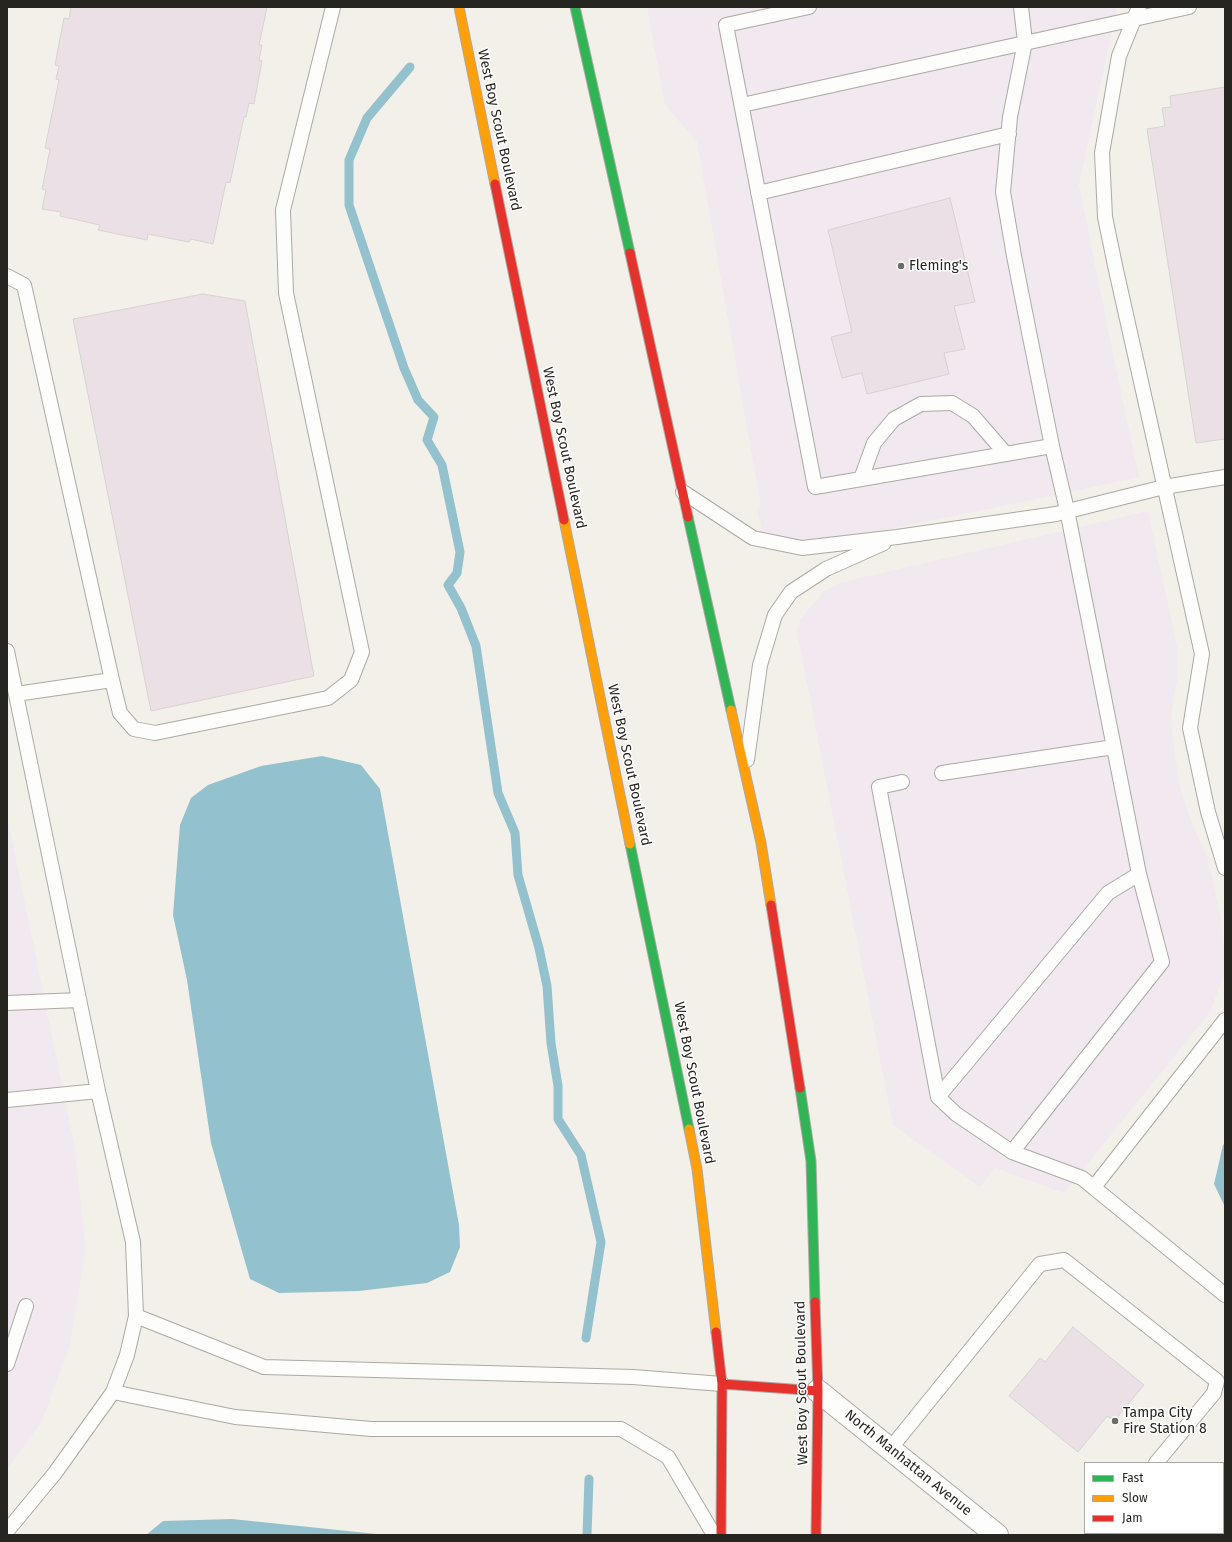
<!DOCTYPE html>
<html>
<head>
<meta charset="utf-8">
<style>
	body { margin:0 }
	#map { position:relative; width:1232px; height:1542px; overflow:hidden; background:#f3f0e9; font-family:"Fira Sans",sans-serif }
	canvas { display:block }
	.frame { position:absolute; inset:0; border:8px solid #272520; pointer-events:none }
	.legend { position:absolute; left:1084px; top:1462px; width:140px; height:72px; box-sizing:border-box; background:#fff; border:1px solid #a9a8a6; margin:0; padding:5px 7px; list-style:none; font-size:12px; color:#272520 }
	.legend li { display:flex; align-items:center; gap:8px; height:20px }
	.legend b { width:20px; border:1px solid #a9a8a6 }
</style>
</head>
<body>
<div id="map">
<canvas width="1232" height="1542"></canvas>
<div class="frame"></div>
<ul class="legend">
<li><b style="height:5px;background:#30b455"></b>Fast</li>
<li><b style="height:5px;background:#ff9f0a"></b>Slow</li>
<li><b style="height:5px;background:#e5322d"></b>Jam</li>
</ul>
</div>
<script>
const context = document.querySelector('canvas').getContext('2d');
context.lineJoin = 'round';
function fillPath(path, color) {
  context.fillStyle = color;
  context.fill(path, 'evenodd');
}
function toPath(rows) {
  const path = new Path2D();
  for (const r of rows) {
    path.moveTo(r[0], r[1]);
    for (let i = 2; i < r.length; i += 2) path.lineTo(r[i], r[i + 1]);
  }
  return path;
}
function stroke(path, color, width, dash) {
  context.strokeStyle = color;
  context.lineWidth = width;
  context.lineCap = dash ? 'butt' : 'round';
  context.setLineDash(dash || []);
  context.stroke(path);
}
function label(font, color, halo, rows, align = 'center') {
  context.font = font + ' "Fira Sans",sans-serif';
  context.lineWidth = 3;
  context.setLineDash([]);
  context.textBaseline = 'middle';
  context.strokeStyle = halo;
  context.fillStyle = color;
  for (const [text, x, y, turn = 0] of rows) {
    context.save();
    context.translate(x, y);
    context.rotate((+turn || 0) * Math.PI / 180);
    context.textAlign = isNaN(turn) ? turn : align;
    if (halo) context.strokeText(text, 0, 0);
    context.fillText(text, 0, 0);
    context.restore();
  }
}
fillPath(toPath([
	[647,7,1117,7,1079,185,1113,354,1139,477,1046,497,860,535,787,541,760,533,761,525,757,511,760,501,697,142,665,105],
	[1148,511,1178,651,1177,681,1171,716,1176,762,1181,792,1194,828,1208,859,1221,918,1224,946,1224,975,1210,1012,1064,1193,995,1168,980,1187,893,1125,797,632,800,620,823,592,839,583],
	[7,815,75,1149,86,1247,70,1345,42,1421,7,1469]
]), '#f1e8f0');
fillPath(toPath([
	[322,756,361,765,380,789,459,1225,460,1247,450,1272,427,1283,359,1291,279,1293,250,1279,211,1143,187,980,173,915,180,825,191,798,208,785,261,766],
	[1225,1143,1225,1207,1214,1184,1223,1145],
	[232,1519,386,1535,146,1535,163,1521]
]), '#93c1ce');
stroke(toPath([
	[410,67,367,118,349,160,349,205,404,368,418,400,434,417,427,440,442,465,460,552,457,573,448,585,461,608,476,646,498,793,515,833,518,875,539,948,547,986,551,1043,558,1086,558,1119,581,1155,601,1242,586,1338],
	[587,1535,589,1479]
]), '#93c1ce', 9);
const building = toPath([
	[71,7,267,7,259,45,262,45,259,60,262,61,254,104,249,103,246,117,244,117,230,183,226,182,213,244,191,239,189,242,148,234,147,240,98,230,100,225,60,216,61,212,42,209,46,190,42,189,50,149,45,148,59,80,56,79,59,66,55,65,64,18,69,19,71,7],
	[1225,87,1225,439,1196,443,1147,129,1165,126,1162,108,1171,107,1170,96,1225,87],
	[950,198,975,302,954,306,965,349,944,353,949,374,867,394,862,373,842,378,831,337,852,332,828,230,950,198],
	[203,294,245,301,314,676,151,711,73,319,203,294],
	[1073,1327,1144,1385,1114,1421,1107,1416,1078,1452,1009,1396,1040,1358,1045,1362,1073,1327]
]);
fillPath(building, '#eae0e6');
stroke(building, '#d7d3d2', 1);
const lane = toPath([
	[809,7,726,25,815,487,1052,446],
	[1139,7,1119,56,1102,153,1105,217,1116,270,1202,654,1190,728,1208,812,1225,868],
	[742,105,1189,7],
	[758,193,1009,134],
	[7,276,24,285,112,680],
	[861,479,874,443,894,419,921,404,952,403,973,416,1006,454],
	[683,492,753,538,802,548,897,537,1056,514,1164,487,1225,477],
	[7,651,98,1091,133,1242,136,1316,127,1355,113,1392,55,1473,7,1531],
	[16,694,112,680,120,713,134,729,155,733,328,698,351,680,362,652,286,293,283,210,333,7],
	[747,760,760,665,775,615,791,592,826,569,884,543],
	[942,773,1114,747],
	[902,782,879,787,938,1097,956,1114,1012,1152,1082,1178,1225,1295],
	[7,1003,79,1000],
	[938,1097,1108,893,1139,874],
	[7,1100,98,1091],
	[1012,1152,1162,962,1139,874,1067,510,1052,446,1030,337,1014,256,1003,192,1010,117,1025,42,1021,7],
	[1094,1187,1225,1020],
	[136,1316,264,1367,633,1377,722,1384],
	[7,1364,26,1306],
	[113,1392,235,1417,371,1429,621,1429,668,1457,714,1535],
	[890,1449,1040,1264,1064,1260,1217,1381,1214,1393,1156,1463],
	[1096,1535,1098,1533]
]);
const street = toPath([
	[818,1391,997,1535]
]);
const fast = toPath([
	[575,7,630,253],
	[688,517,731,710],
	[630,844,689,1129],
	[800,1088,811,1161,815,1302]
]);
const slow = toPath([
	[459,7,495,184],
	[564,520,630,844],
	[731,710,761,843,771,905],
	[689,1129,697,1169,716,1332]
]);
const jam = toPath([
	[495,184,564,520],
	[630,253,688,517],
	[771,905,800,1088],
	[815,1302,818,1391,816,1535],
	[716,1332,722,1384,721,1535],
	[722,1384,818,1391]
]);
stroke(lane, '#aca9a4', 16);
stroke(street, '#aca9a4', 24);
stroke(fast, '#aca9a4', 11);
stroke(slow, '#aca9a4', 11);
stroke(jam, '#aca9a4', 11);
stroke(lane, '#fdfdfc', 14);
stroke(street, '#fdfdfc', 22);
stroke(fast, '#30b455', 9);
stroke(slow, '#ff9f0a', 9);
stroke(jam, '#e5322d', 9);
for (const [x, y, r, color] of [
	[901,266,4,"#6e6c66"],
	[1115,1421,4,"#6e6c66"]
]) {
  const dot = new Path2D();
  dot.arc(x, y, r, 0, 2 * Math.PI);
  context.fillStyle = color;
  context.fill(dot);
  stroke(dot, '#fff', 1.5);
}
label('14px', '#272520', '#fff', [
	["West Boy Scout Boulevard",499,130,78],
	["West Boy Scout Boulevard",564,448,78],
	["West Boy Scout Boulevard",629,765,78],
	["West Boy Scout Boulevard",694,1083,79],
	["West Boy Scout Boulevard",802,1383,-91],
	["North Manhattan Avenue",908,1463,39]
]);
label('14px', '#272520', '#fff', [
	["Fleming's",909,266],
	["Tampa City",1123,1413],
	["Fire Station 8",1123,1429]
], 'left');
</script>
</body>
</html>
